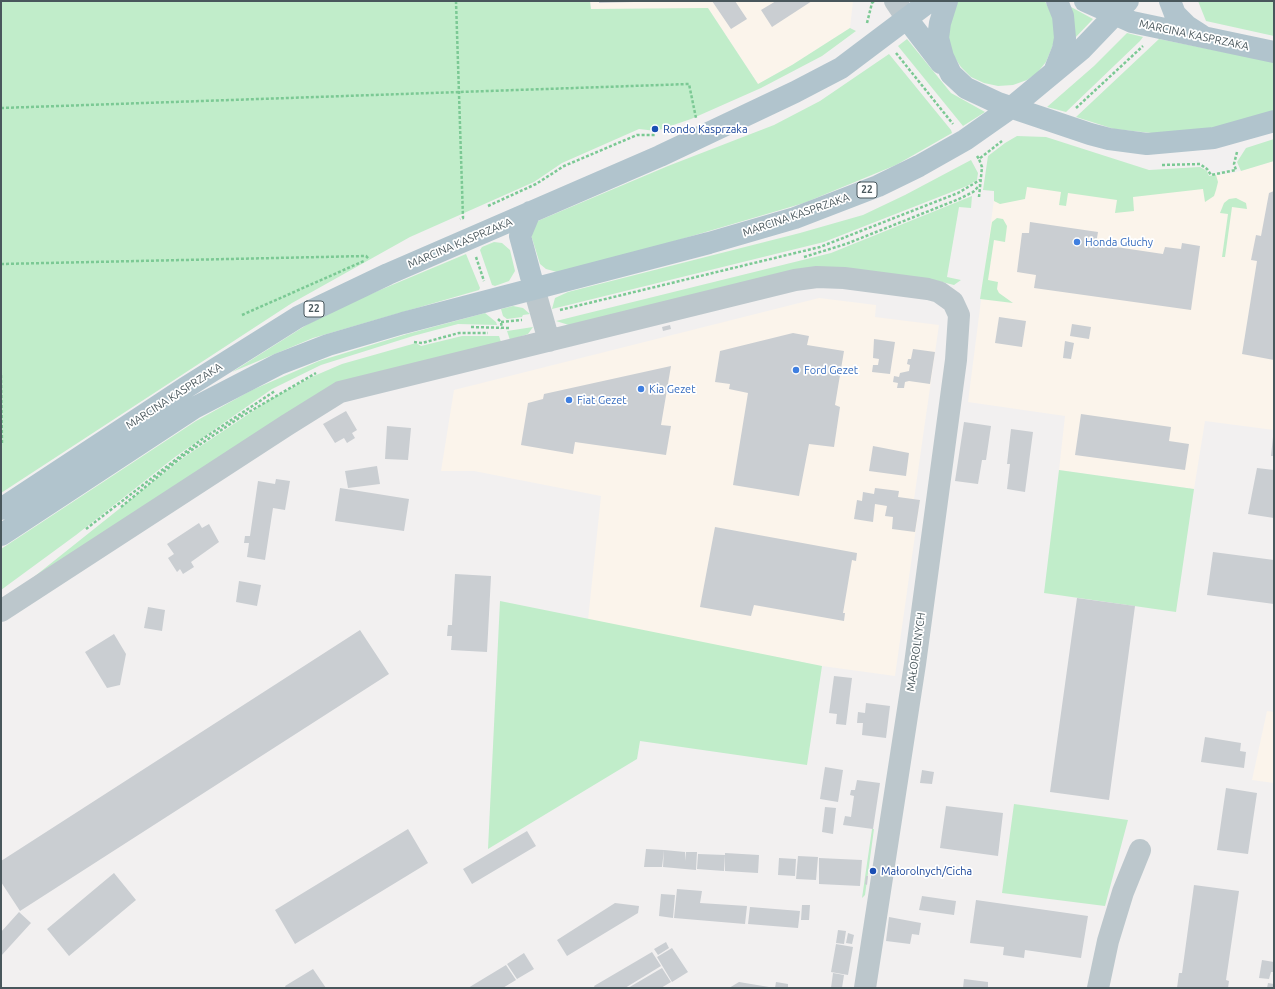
<!DOCTYPE html>
<html>
<head>
<meta charset="utf-8">
<style>
	body { margin:0 }
	#map { position:relative; width:1275px; height:989px; overflow:hidden; background:#f2f0f0; font-family:Ubuntu,sans-serif }
	canvas { display:block }
	.frame { position:absolute; inset:0; border:2px solid #49575c; pointer-events:none }
</style>
</head>
<body>
<div id="map">
<canvas width="1275" height="989"></canvas>
<div class="frame"></div>
</div>
<script>
const context = document.querySelector('canvas').getContext('2d');
context.lineJoin = 'round';
function fillPath(path, color) {
  context.fillStyle = color;
  context.fill(path, 'evenodd');
}
function toPath(rows) {
  const path = new Path2D();
  for (const r of rows) {
    path.moveTo(r[0], r[1]);
    for (let i = 2; i < r.length; i += 2) path.lineTo(r[i], r[i + 1]);
  }
  return path;
}
function stroke(path, color, width, dash) {
  context.strokeStyle = color;
  context.lineWidth = width;
  context.lineCap = dash ? 'butt' : 'round';
  context.setLineDash(dash || []);
  context.stroke(path);
}
function label(font, color, halo, rows, align = 'center') {
  context.font = font + ' Ubuntu,sans-serif';
  context.lineWidth = 3.5;
  context.setLineDash([]);
  context.textBaseline = 'middle';
  context.strokeStyle = halo;
  context.fillStyle = color;
  for (const [text, x, y, turn = 0] of rows) {
    context.save();
    context.translate(x, y);
    context.rotate((+turn || 0) * Math.PI / 180);
    context.textAlign = isNaN(turn) ? turn : align;
    if (halo) context.strokeText(text, 0, 0);
    context.fillText(text, 0, 0);
    context.restore();
  }
}
fillPath(toPath([
	[590,1,853,1,850,28,792,65,758,84,708,8,591,9],
	[1274,161,1274,430,1205,421,1194,489,1059,470,1065,416,968,402,995,191,1000,174,1210,179,1216,175,1233,173],
	[819,298,876,305,875,317,939,325,914,499,920,500,895,676,822,666,588,620,601,496,474,471,441,471,454,390],
	[1267,711,1274,712,1274,783,1252,780]
]), '#fbf4eb');
fillPath(toPath([
	[1,1,590,1,591,9,708,8,758,84,792,65,850,28,856,31,822,56,761,88,691,119,656,131,639,129,562,163,534,182,410,237,292,303,1,493],
	[958,1,1045,1,1053,17,1055,40,1046,62,1037,73,1027,80,1013,85,998,86,984,83,971,77,961,67,953,55,949,42,949,20],
	[1198,1,1274,1,1274,36,1206,21],
	[1071,7,1093,19,1075,38],
	[1127,33,1143,37,1140,41,1066,112,1047,107,1094,66],
	[907,39,951,93,985,112,963,126,898,46],
	[1159,39,1274,62,1274,112,1227,126,1161,134,1114,129,1076,117],
	[889,54,951,130,952,133,896,165,804,203,665,244,557,272,546,269,540,264,531,235,535,223,540,220,668,166,774,125,820,101],
	[1017,136,1046,137,1149,170,1200,167,1207,171,1209,176,1216,175,1218,182,1216,190,1214,196,1205,202,1203,189,1133,197,1134,211,1115,213,1117,200,1068,193,1066,206,1059,205,1061,192,1027,187,1025,199,1000,204,994,201,994,191,983,190,988,156,1005,143],
	[1274,139,1274,161,1241,171,1237,162,1246,148],
	[971,160,978,173,977,180,967,186,824,242,552,309,555,298,568,292,800,233,863,215,905,195],
	[972,196,971,208,959,207,947,277,961,280,954,285,938,281,830,269,572,326,556,321,831,253],
	[1236,198,1246,203,1247,209,1232,207,1225,257,1222,257,1228,214,1220,213,1224,203,1229,199],
	[997,218,1003,219,1007,226,1005,242,994,240,988,280,998,282,997,289,999,293,1013,303,980,299,992,222],
	[494,242,502,243,510,250,515,271,509,281,495,286,492,285,480,250,482,247],
	[466,254,480,288,479,290,313,338,232,372,308,324,361,298],
	[513,306,523,308,530,314,523,315,522,317,507,319,503,316,501,309],
	[485,313,496,322,497,325,458,324,413,336,321,365,272,389,175,457,76,535,1,590,1,549,196,421,252,390,319,361,407,334],
	[533,327,528,334,510,340,507,331],
	[462,336,499,336,501,342,344,382,25,584,183,458,271,399,314,376,342,364,416,343,421,346],
	[1059,470,1194,489,1176,612,1044,593],
	[500,601,822,666,807,765,640,741,637,759,488,849],
	[1014,804,1128,820,1105,906,1002,893],
	[872,829,874,829,865,895,862,898]
]), '#c1edca');
fillPath(toPath([
	[599,1,634,1,634,2,599,3],
	[712,1,735,1,747,19,731,29],
	[776,1,812,1,772,27,761,10],
	[1274,191,1274,360,1242,354,1257,261,1251,260,1256,235,1261,236,1269,193],
	[1030,222,1098,232,1096,244,1163,254,1165,247,1181,249,1182,243,1200,246,1191,310,1034,288,1036,275,1017,272,1022,233,1029,233],
	[999,317,1026,321,1022,347,995,343],
	[1072,324,1091,327,1089,339,1070,336],
	[670,325,671,329,663,331,662,327],
	[793,333,809,336,807,345,844,351,835,405,840,407,834,447,809,444,799,496,733,485,748,393,729,389,730,384,715,382,720,351],
	[874,339,895,342,890,374,872,372,873,365,878,365,879,359,873,358],
	[1065,341,1074,343,1071,359,1063,358],
	[913,349,935,352,930,384,909,381,905,382,904,388,897,388,898,383,893,382,894,376,899,377,900,373,909,371,910,365,907,364,908,359,911,359],
	[671,366,661,425,671,426,666,455,575,442,573,454,521,445,528,403,543,399,544,394],
	[346,411,357,430,352,433,355,438,347,443,344,438,335,443,323,424],
	[1081,414,1171,427,1169,441,1189,444,1185,470,1075,455],
	[964,422,991,426,986,460,982,460,978,484,955,481],
	[387,426,411,428,408,460,385,459],
	[1011,429,1033,432,1025,492,1007,489,1010,464,1007,464],
	[1273,437,1274,437,1274,456,1271,456],
	[873,446,909,453,906,476,869,471],
	[377,466,380,484,348,488,345,471],
	[1257,468,1274,470,1274,518,1248,514],
	[276,479,290,481,285,510,273,508,265,560,247,557,249,543,244,543,245,536,250,536,258,481,275,484],
	[340,488,409,499,404,531,335,521],
	[875,488,899,491,898,497,920,500,915,532,892,529,893,517,885,516,887,506,875,504,873,522,854,519,857,500,862,501,863,492,874,494],
	[199,523,202,528,209,524,219,542,191,562,194,567,183,574,180,569,177,572,168,558,174,554,167,544],
	[715,527,857,553,856,561,852,560,843,613,845,613,844,621,754,605,751,616,700,607],
	[1213,552,1274,560,1274,604,1207,595],
	[455,574,491,576,487,652,451,650,452,636,447,636,448,625,452,625],
	[239,581,261,585,257,606,236,602],
	[1077,598,1135,606,1109,800,1050,792],
	[148,607,165,610,162,631,144,628],
	[360,630,389,674,20,911,1,882,1,861],
	[114,634,126,654,120,685,107,688,85,652],
	[834,676,852,678,846,725,836,724,837,714,829,713],
	[866,703,890,706,886,738,862,735,863,723,857,723,858,712,865,713],
	[1205,737,1241,743,1240,751,1246,752,1244,768,1201,762],
	[825,767,843,770,838,802,820,799],
	[922,770,934,772,932,784,920,783],
	[857,780,880,783,873,829,843,825,845,816,851,817,854,796,850,795,851,790,855,790],
	[1226,788,1257,793,1248,854,1217,850],
	[946,806,1003,813,998,856,940,848],
	[825,807,836,808,833,834,822,832],
	[408,829,428,863,295,944,275,910],
	[527,831,536,846,472,884,463,869],
	[646,849,664,850,662,867,644,867],
	[664,850,685,852,685,861,686,852,697,852,696,870,663,867],
	[725,853,759,855,758,873,725,871],
	[698,854,725,855,724,871,697,869],
	[798,856,818,857,816,880,796,879],
	[779,858,796,859,795,876,778,875],
	[819,858,862,860,860,886,819,884],
	[114,873,136,900,69,956,47,929],
	[866,876,868,876,867,885,865,884],
	[1194,885,1239,891,1226,980,1229,981,1228,988,1177,988,1179,973,1182,973],
	[677,889,702,891,700,903,747,906,745,924,674,918],
	[661,894,675,895,673,918,659,916],
	[922,896,956,901,954,915,919,910],
	[976,900,1088,916,1081,958,1025,950,1024,958,1003,955,1004,947,970,943],
	[615,903,639,906,638,913,567,956,557,940],
	[802,905,810,905,809,920,801,920],
	[750,907,800,911,798,928,748,924],
	[19,912,31,923,1,956,1,932],
	[889,917,921,923,919,935,912,934,910,944,886,941],
	[838,930,846,931,844,944,836,943],
	[848,933,854,935,852,944,846,943],
	[666,942,669,948,658,955,654,949],
	[836,944,853,947,848,975,831,972],
	[672,948,688,972,672,982,657,957],
	[652,952,661,966,625,988,595,988,594,986],
	[524,953,534,969,517,979,507,964],
	[1262,960,1274,962,1274,972,1271,972,1269,979,1259,978],
	[506,965,516,980,506,986,503,988,468,988],
	[662,968,671,982,661,988,628,988],
	[313,969,326,988,286,988,285,986],
	[833,973,844,975,842,988,831,988],
	[964,979,988,982,988,988,963,988],
	[739,982,769,987,769,988,729,988],
	[776,982,788,984,788,988,775,988],
	[1268,983,1274,984,1274,988,1267,988]
]), '#caced2');
stroke(toPath([
	[456,1,463,218,460,219],
	[867,23,872,3,874,1],
	[896,53,953,124],
	[1,108,689,84,696,118],
	[1076,108,1143,46],
	[977,156,979,159,1002,141],
	[1162,165,1200,164,1207,169,1211,175,1236,170,1234,164,1237,152],
	[979,197,982,167,979,159],
	[488,206,536,184,564,166,637,135,656,135],
	[476,257,484,281],
	[804,257,846,244,959,199,973,192,980,185],
	[1,264,366,256,369,259],
	[560,310,820,247,958,193,980,180],
	[242,315,364,261],
	[498,319,501,322,502,329],
	[501,322,522,320],
	[471,327,510,328],
	[414,342,422,343,459,333,488,333],
	[1,375,2,445],
	[121,507,183,456,242,416,316,373],
	[86,529,201,440,275,391]
]), '#7bc994', 2.5, [3, 2]);
stroke(toPath([
	[895,1,907,19],
	[534,288,549,341],
	[1,611,287,425,340,392,795,280,817,277,844,278,928,289,939,292,953,302,959,315,956,360,915,664,865,988],
	[1098,988,1108,941,1123,892,1140,850]
]), '#bcc7cc', 22);
stroke(toPath([
	[947,1,940,23,938,38,943,57,951,74,966,88,998,103,1090,134,1109,139,1147,144,1214,138,1274,121],
	[1085,1,1132,22,1274,52],
	[1170,1,1175,14,1187,26,1201,35],
	[907,19,941,63],
	[1054,72,1063,49,1065,38,1063,16,1057,1],
	[530,212,520,236,534,288],
	[1,509,185,388,298,317,388,274,660,156,795,92,841,68,930,1],
	[1,535,194,408,279,364,328,345,403,323,709,243,795,218,878,186,919,166,965,140,1012,107,1082,49,1128,1]
]), '#b1c4cd', 22);
for (const [x, y, r, color] of [
	[655,129,4,"#1a4fb4"],
	[1077,242,4,"#3f7fe0"],
	[796,370,4,"#3f7fe0"],
	[641,389,4,"#3f7fe0"],
	[569,400,4,"#3f7fe0"],
	[873,871,4,"#1a4fb4"]
]) {
  const dot = new Path2D();
  dot.arc(x, y, r, 0, 2 * Math.PI);
  context.fillStyle = color;
  context.fill(dot);
  stroke(dot, '#fff', 1.5);
}
for (const [x, y, w] of [
	[867,190,20],
	[314,309,20]
]) {
  const box = new Path2D();
  box.roundRect(x - w / 2, y - 8, w, 16, 3);
  context.fillStyle = '#fff';
  context.fill(box);
  stroke(box, '#49575c', 1);
}
label('bold 10px', '#49575c', null, [
	["22",867,190],
	["22",314,309]
]);
label('11px', '#49575c', '#fff', [
	["MARCINA KASPRZAKA",1194,35,12],
	["MARCINA KASPRZAKA",796,215,-19],
	["MARCINA KASPRZAKA",460,243,-23],
	["MARCINA KASPRZAKA",174,396,-33],
	["MAŁOROLNYCH",916,652,-82]
]);
label('11px', '#164399', '#fff', [
	["Rondo Kasprzaka",663,129],
	["Małorolnych/Cicha",881,871]
], 'left');
label('11px', '#366cbe', '#fff', [
	["Honda Głuchy",1085,242],
	["Ford Gezet",804,370],
	["Kia Gezet",649,389],
	["Fiat Gezet",577,400]
], 'left');
</script>
</body>
</html>
